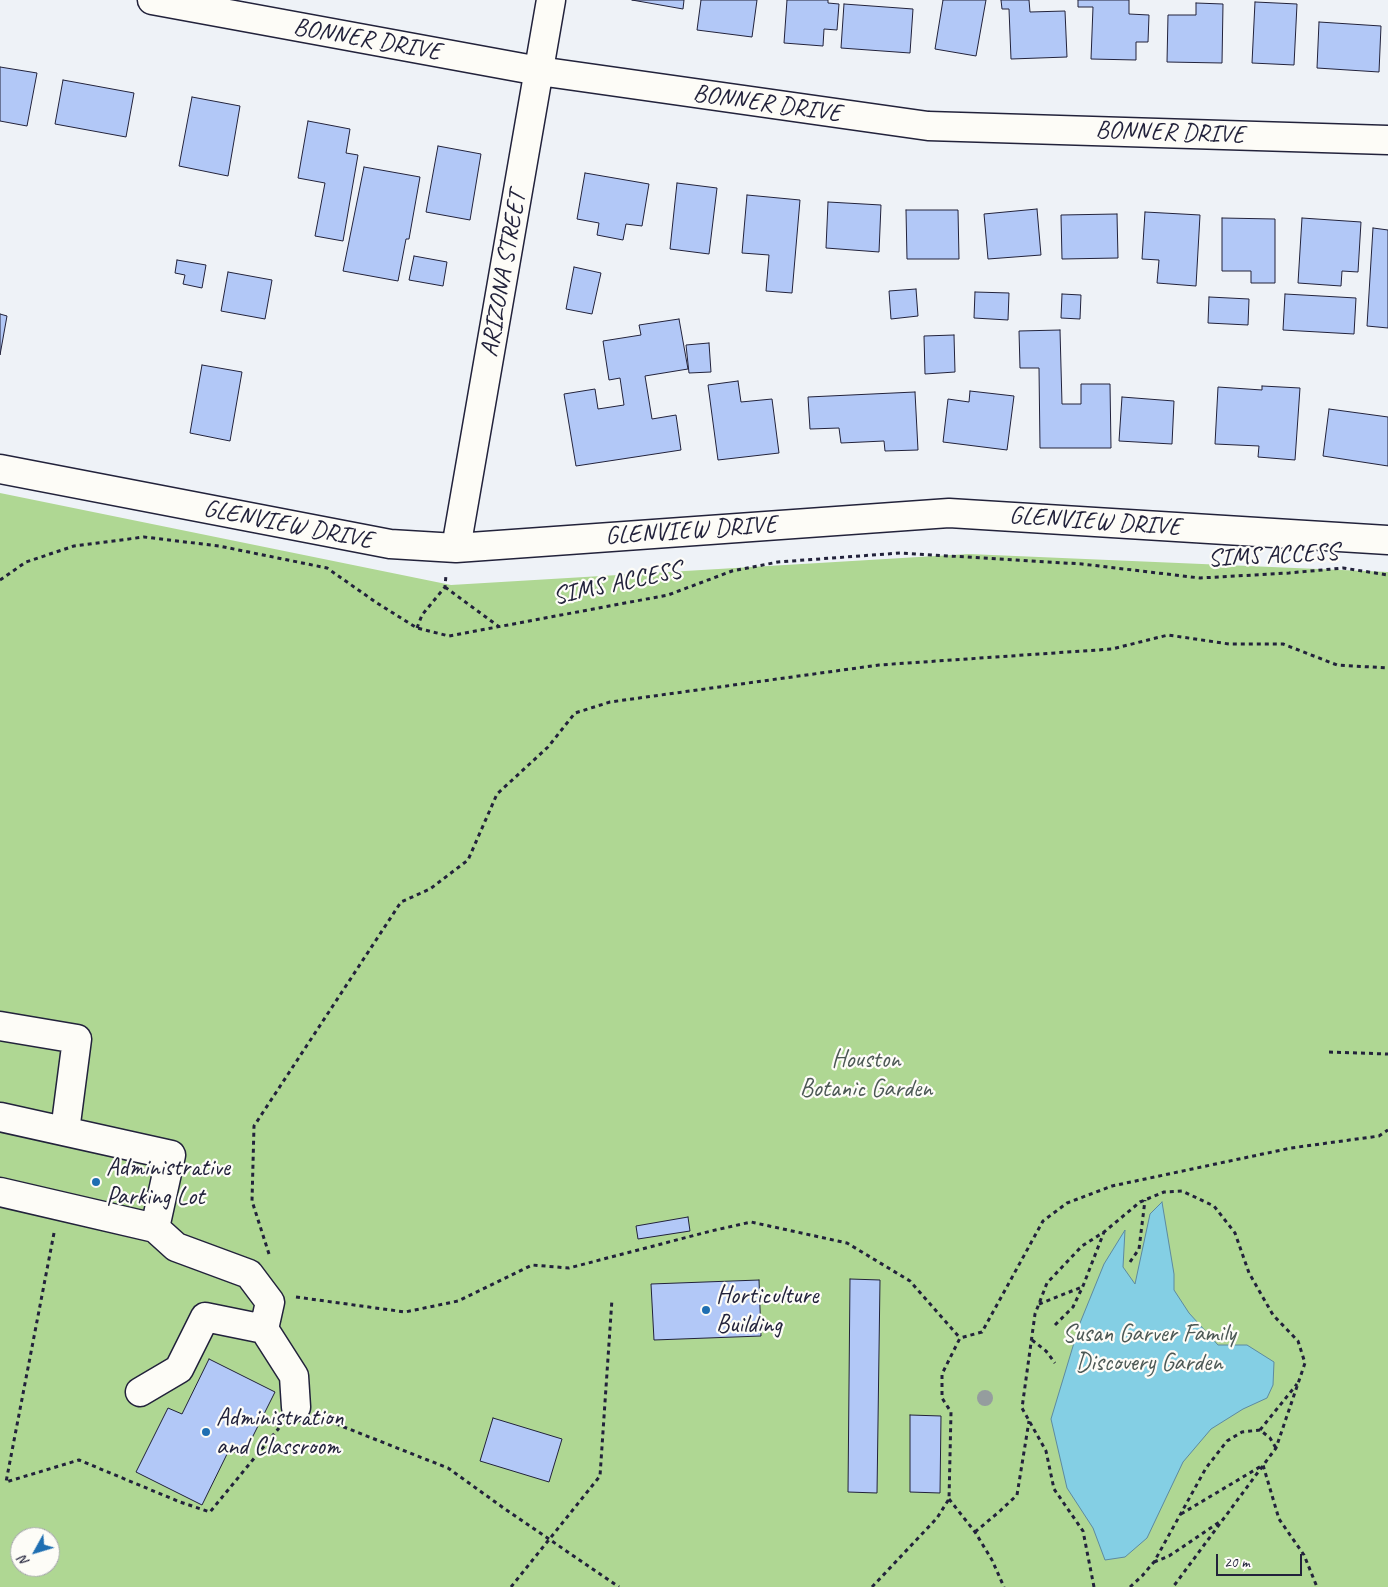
<!DOCTYPE html>
<html>
<head>
<meta charset="utf-8">
<style>
	body { margin:0 }
	#map { position:relative; width:1388px; height:1587px; overflow:hidden; background:#eef2f7; font-family:Caveat,sans-serif }
	canvas { display:block }
	.north { position:absolute; left:10px; top:1527px; width:50px; height:50px; box-sizing:border-box; background:#fdfcf7; border:1px solid #a5a5ac; border-radius:50%; rotate:231deg; font-size:14px; font-weight:700; line-height:20px; text-align:center; color:#22223b }
	.north::after { content:''; display:block; margin:auto; width:18px; height:22px; background:#1f6fb2; clip-path:polygon(50% 0,100% 100%,50% 72%,0 100%) }
	.scale { position:absolute; left:1216px; top:1554px; width:86px; height:22px; box-sizing:border-box; border:2px solid #22223b; border-top:0; padding-left:6px; font-size:15px; line-height:18px; white-space:nowrap; color:#22223b; -webkit-text-stroke:4px #fdfcf7; paint-order:stroke }
</style>
</head>
<body>
<div id="map">
<canvas width="1388" height="1587"></canvas>
<div class="north">N</div>
<div class="scale">20 m</div>
</div>
<script>
const context = document.querySelector('canvas').getContext('2d');
context.lineJoin = 'round';
function fillPath(path, color) {
  context.fillStyle = color;
  context.fill(path, 'evenodd');
}
function toPath(rows) {
  const path = new Path2D();
  for (const r of rows) {
    path.moveTo(r[0], r[1]);
    for (let i = 2; i < r.length; i += 2) path.lineTo(r[i], r[i + 1]);
  }
  return path;
}
function stroke(path, color, width, dash) {
  context.strokeStyle = color;
  context.lineWidth = width;
  context.lineCap = dash ? 'butt' : 'round';
  context.setLineDash(dash || []);
  context.stroke(path);
}
function label(font, color, halo, rows, align = 'center') {
  context.font = font + ' Caveat,sans-serif';
  context.lineWidth = 4.5;
  context.setLineDash([]);
  context.textBaseline = 'middle';
  context.strokeStyle = halo;
  context.fillStyle = color;
  for (const [text, x, y, turn = 0] of rows) {
    context.save();
    context.translate(x, y);
    context.rotate((+turn || 0) * Math.PI / 180);
    context.textAlign = isNaN(turn) ? turn : align;
    if (halo) context.strokeText(text, 0, 0);
    context.fillText(text, 0, 0);
    context.restore();
  }
}
fillPath(toPath([
	[0,493,451,585,969,554,1388,572,1388,1587,0,1587],
	[20,1537,50,1537,50,1567,20,1567]
]), '#afd793');
const water = toPath([
	[1162,1202,1174,1274,1174,1290,1189,1313,1218,1345,1247,1345,1274,1362,1273,1385,1267,1398,1243,1409,1211,1429,1183,1462,1147,1538,1125,1557,1105,1560,1093,1528,1067,1488,1051,1419,1080,1323,1104,1264,1125,1230,1123,1267,1135,1284,1150,1214,1162,1202]
]);
fillPath(water, '#84cfe4');
stroke(water, '#5d8aa0', 1);
const building = toPath([
	[632,0,684,0,683,9,632,0],
	[701,0,757,0,752,37,697,30,701,0],
	[787,0,828,0,828,3,839,4,837,30,824,29,823,46,784,43,787,0],
	[943,0,986,0,976,56,935,49,943,0],
	[1001,0,1029,0,1030,12,1065,11,1067,57,1011,59,1009,9,1002,9,1001,0],
	[1078,0,1129,0,1129,14,1149,15,1148,42,1136,42,1136,60,1091,59,1093,7,1078,7,1078,0],
	[1255,2,1297,4,1294,65,1252,63,1255,2],
	[1196,3,1223,4,1222,63,1167,62,1168,15,1196,15,1196,3],
	[844,4,913,9,910,53,841,48,844,4],
	[1319,22,1381,26,1379,72,1317,68,1319,22],
	[0,67,37,73,27,126,0,121,0,67],
	[63,80,134,93,126,137,55,124,63,80],
	[192,97,240,106,228,176,179,166,192,97],
	[308,121,350,129,346,153,358,155,343,241,315,236,325,183,298,178,308,121],
	[438,146,481,154,470,220,426,212,438,146],
	[364,167,420,177,409,239,406,239,398,281,343,271,364,167],
	[585,173,649,184,642,226,626,224,623,240,597,235,599,223,577,219,585,173],
	[677,183,717,188,709,254,670,249,677,183],
	[747,195,800,200,792,293,766,291,769,255,742,253,747,195],
	[828,202,881,205,879,252,826,248,828,202],
	[1037,209,1041,255,988,259,984,214,1037,209],
	[906,210,958,210,959,259,907,259,906,210],
	[1145,212,1200,215,1196,286,1157,283,1159,260,1142,259,1145,212],
	[1117,214,1118,258,1062,259,1061,215,1117,214],
	[1222,218,1275,219,1275,283,1251,283,1251,271,1222,271,1222,218],
	[1302,218,1361,222,1358,272,1342,271,1341,286,1298,283,1302,218],
	[1373,228,1388,230,1388,328,1367,326,1373,228],
	[414,256,447,262,443,286,409,280,414,256],
	[177,260,206,265,202,288,183,284,185,275,175,273,177,260],
	[574,267,601,273,592,314,566,309,574,267],
	[228,272,272,280,265,319,221,311,228,272],
	[916,289,918,316,891,319,889,291,916,289],
	[975,292,1009,293,1008,320,974,318,975,292],
	[1062,294,1081,295,1080,319,1061,318,1062,294],
	[1285,294,1356,298,1354,334,1283,330,1285,294],
	[1209,297,1249,299,1248,325,1208,323,1209,297],
	[0,314,7,316,0,355,0,314],
	[679,319,688,369,645,376,652,419,676,415,681,450,576,466,564,394,595,389,598,409,624,405,620,378,609,380,603,341,641,335,639,325,679,319],
	[1060,330,1062,404,1081,404,1081,384,1110,384,1111,448,1040,448,1039,368,1020,368,1019,331,1060,330],
	[954,335,955,372,925,374,924,336,954,335],
	[709,343,711,372,689,373,686,345,709,343],
	[202,365,242,372,230,441,190,433,202,365],
	[738,381,741,402,772,399,779,453,718,460,708,385,738,381],
	[1262,386,1300,388,1295,460,1258,457,1259,446,1215,444,1218,387,1262,390,1262,386],
	[970,391,1014,396,1007,450,943,442,948,399,969,402,970,391],
	[915,392,918,450,885,451,884,441,841,443,839,428,810,429,808,397,915,392],
	[1122,397,1174,401,1172,444,1119,441,1122,397],
	[1329,409,1388,417,1388,466,1323,456,1329,409],
	[688,1217,690,1231,638,1239,636,1226,688,1217],
	[850,1279,880,1280,877,1493,848,1492,850,1279],
	[759,1280,761,1336,654,1340,651,1284,759,1280],
	[209,1359,275,1392,243,1456,229,1450,202,1505,136,1472,168,1408,182,1414,209,1359],
	[910,1415,941,1416,940,1493,910,1492,910,1415],
	[493,1418,562,1439,549,1482,480,1461,493,1418]
]);
fillPath(building, '#b2c8f7');
stroke(building, '#22223b', 1);
const minor = toPath([
	[152,0,539,71,928,126,1388,140],
	[0,469,390,544,456,548,949,513,1388,540],
	[456,548,551,0],
	[0,1026,77,1039,65,1131],
	[0,1117,171,1155,155,1228,176,1247,249,1274,270,1302,264,1329,294,1376,296,1407],
	[0,1192,155,1228],
	[140,1392,179,1369,205,1317,264,1329]
]);
stroke(minor, '#22223b', 31);
stroke(toPath([
	[0,580,26,562,74,546,144,537,219,546,327,568,377,603,417,628,449,636,668,595,732,571,778,562,900,553,1082,564,1200,578,1289,573,1343,568,1388,575],
	[445,587,498,626],
	[417,628,422,615,445,587,446,575],
	[1329,1052,1388,1054],
	[54,1233,6,1482,79,1460,180,1502,210,1512,279,1428],
	[269,1254,252,1201,254,1126,401,902,430,889,468,860,497,794,548,747,575,713,610,702,879,665,1112,649,1168,635,1229,644,1283,644,1337,665,1388,668],
	[1130,1262,1139,1249,1145,1200],
	[296,1297,405,1312,458,1301,532,1265,569,1268,711,1231,751,1222,847,1243,910,1281,960,1338],
	[1039,1304,1082,1287],
	[1055,1325,1073,1307,1083,1286,1104,1232],
	[1032,1340,1046,1351,1055,1363],
	[321,1418,448,1468,505,1509,619,1587],
	[1260,1430,1297,1384],
	[949,1499,975,1532,992,1560,1004,1587],
	[1181,1514,1263,1465,1279,1519,1304,1555,1317,1587],
	[975,1532,1000,1511,1017,1495,1029,1421],
	[1154,1562,1169,1556,1221,1521],
	[511,1587,600,1476,612,1299],
	[872,1587,937,1518,949,1499,951,1412,942,1398,942,1374,960,1338,982,1332,1043,1221,1067,1203,1112,1186,1291,1148,1379,1136,1388,1130],
	[1094,1587,1083,1531,1054,1489,1046,1451,1022,1408,1035,1314,1047,1283,1082,1246,1104,1232,1140,1202,1164,1192,1182,1191,1214,1206,1235,1233,1249,1273,1273,1315,1298,1341,1305,1363,1276,1448,1173,1587],
	[1130,1587,1142,1576,1154,1562,1206,1468,1227,1441,1242,1432,1260,1430,1270,1438,1276,1448]
]), '#22223b', 3, [4, 4]);
stroke(minor, '#fdfcf7', 28);
context.fillStyle = '#959d9e';
for (const [x, y] of [
	[985,1398]
]) {
  context.beginPath();
  context.arc(x, y, 8, 0, 2 * Math.PI);
  context.fill();
}
for (const [x, y, r, color] of [
	[96,1182,5,"#1f6fb2"],
	[706,1310,5,"#1f6fb2"],
	[206,1432,5,"#1f6fb2"]
]) {
  const dot = new Path2D();
  dot.arc(x, y, r, 0, 2 * Math.PI);
  context.fillStyle = color;
  context.fill(dot);
  stroke(dot, '#fdfcf7', 2);
}
label('25px', '#22223b', '#fdfcf7', [
	["BONNER DRIVE",367,40,10],
	["BONNER DRIVE",767,104,8],
	["BONNER DRIVE",1170,133,2],
	["ARIZONA STREET",504,274,-80],
	["GLENVIEW DRIVE",1095,522,4],
	["GLENVIEW DRIVE",288,525,11],
	["GLENVIEW DRIVE",691,531,-4],
	["SIMS ACCESS",1273,556,-3],
	["SIMS ACCESS",617,584,-12]
]);
label('25px', '#4c5855', '#fdfcf7', [
	["Houston",866,1060],
	["Botanic Garden",866,1089],
	["Susan Garver Family",1149,1334],
	["Discovery Garden",1149,1363]
]);
label('25px', '#22223b', '#fdfcf7', [
	["Administrative",106,1168],
	["Parking Lot",106,1197],
	["Horticulture",716,1296],
	["Building",716,1325],
	["Administration",216,1418],
	["and Classroom",216,1447]
], 'left');
</script>
</body>
</html>
